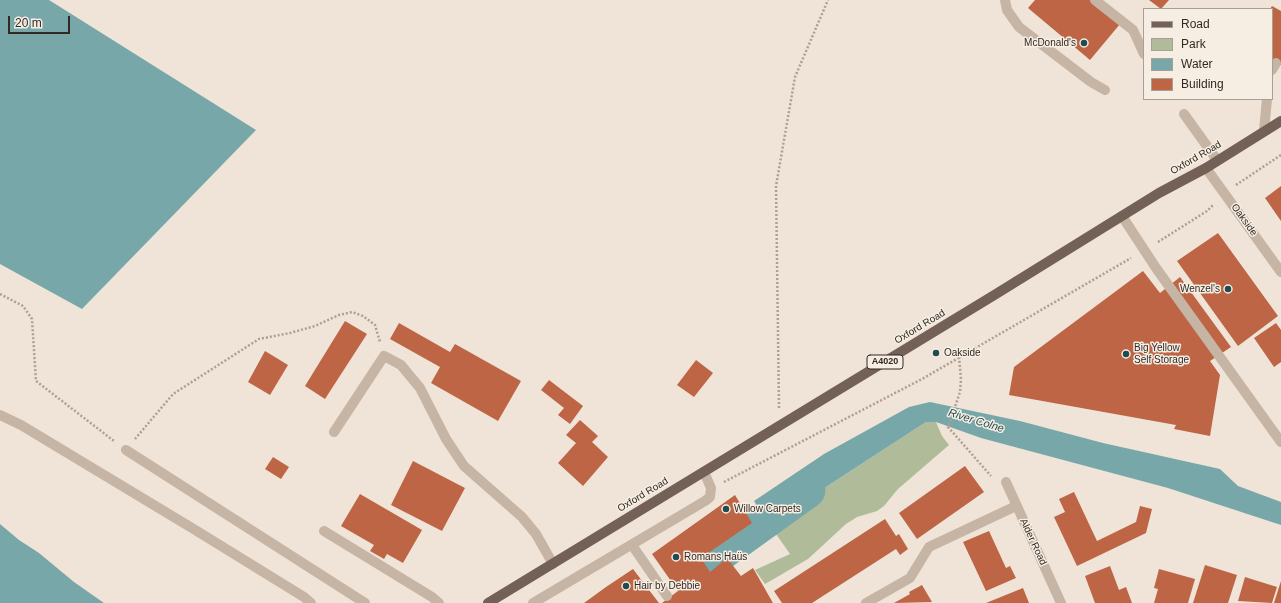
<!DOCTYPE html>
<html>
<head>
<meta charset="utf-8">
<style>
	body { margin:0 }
	#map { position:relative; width:1281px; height:603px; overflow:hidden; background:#efe4d7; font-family:Helvetica,sans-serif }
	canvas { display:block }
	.legend { position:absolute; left:1143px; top:8px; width:130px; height:92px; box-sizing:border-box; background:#f7eee3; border:1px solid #a89f97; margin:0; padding:5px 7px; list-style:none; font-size:12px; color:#322925 }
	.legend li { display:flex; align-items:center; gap:8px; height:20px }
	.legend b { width:20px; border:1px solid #a89f97 }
	.scale { position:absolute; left:8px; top:16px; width:62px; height:18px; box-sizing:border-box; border:2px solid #322925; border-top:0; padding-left:5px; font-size:12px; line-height:14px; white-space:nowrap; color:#322925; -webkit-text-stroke:3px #f7eee3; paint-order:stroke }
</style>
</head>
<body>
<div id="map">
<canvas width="1281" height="603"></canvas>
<ul class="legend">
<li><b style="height:5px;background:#736157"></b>Road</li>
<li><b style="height:11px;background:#b0bc99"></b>Park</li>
<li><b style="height:11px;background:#78a7aa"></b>Water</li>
<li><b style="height:11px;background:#be6546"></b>Building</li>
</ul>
<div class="scale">20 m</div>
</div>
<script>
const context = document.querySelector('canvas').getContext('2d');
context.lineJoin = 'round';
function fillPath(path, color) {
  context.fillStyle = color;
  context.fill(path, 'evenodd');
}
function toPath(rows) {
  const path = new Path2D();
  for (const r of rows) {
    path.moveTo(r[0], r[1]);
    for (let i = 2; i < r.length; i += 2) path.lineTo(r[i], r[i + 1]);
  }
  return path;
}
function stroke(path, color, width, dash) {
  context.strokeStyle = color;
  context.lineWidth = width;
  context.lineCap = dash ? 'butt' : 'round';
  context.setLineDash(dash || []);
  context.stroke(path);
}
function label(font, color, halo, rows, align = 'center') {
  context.font = font + ' Helvetica,sans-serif';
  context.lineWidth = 3;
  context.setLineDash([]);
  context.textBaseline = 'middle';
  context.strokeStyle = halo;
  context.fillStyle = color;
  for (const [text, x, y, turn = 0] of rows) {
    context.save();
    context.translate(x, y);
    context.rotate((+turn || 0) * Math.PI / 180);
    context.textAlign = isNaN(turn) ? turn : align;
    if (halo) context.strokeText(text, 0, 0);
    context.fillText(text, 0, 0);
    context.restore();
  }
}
fillPath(toPath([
	[926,422,936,422,942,436,949,445,898,489,884,506,877,511,857,517,846,524,808,559,765,584,755,570,790,554,769,524]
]), '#b0bc99');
fillPath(toPath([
	[0,0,49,0,256,130,82,309,0,264],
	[930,402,1020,421,1103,443,1220,469,1238,486,1281,502,1281,525,1168,488,981,438,936,422,926,422,769,524,754,501,824,454,909,407],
	[0,524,19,540,39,553,74,582,104,603,0,603]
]), '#78a7aa');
stroke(toPath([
	[707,562,807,490]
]), '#78a7aa', 37);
fillPath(toPath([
	[1035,0,1091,0,1120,24,1090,60,1028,8],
	[1149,0,1169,0,1161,9],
	[1272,6,1281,11,1281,65,1272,60,1272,9,1270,9],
	[1281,186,1281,221,1265,198],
	[1218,233,1278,316,1238,346,1177,261],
	[1143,271,1160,293,1180,277,1231,347,1210,361,1220,375,1210,436,1174,429,1176,425,1009,395,1014,367],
	[345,321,367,334,325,399,305,386],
	[399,323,450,352,455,344,521,381,498,421,431,383,440,367,390,339],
	[1276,323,1281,330,1281,362,1274,367,1254,338],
	[265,351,288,365,270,395,248,382],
	[696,360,713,373,694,397,677,385],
	[549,380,583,406,570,424,558,415,564,408,541,390],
	[580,420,598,436,592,442,608,457,583,486,558,463,576,443,566,435],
	[273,457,289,467,281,479,265,469],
	[413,461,465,488,442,531,391,505],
	[965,466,984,492,917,539,899,513],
	[1074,492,1097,541,1136,522,1140,506,1152,509,1146,533,1077,566,1054,517,1065,512,1059,499],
	[360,494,422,530,403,563,387,554,384,559,370,551,374,545,341,526],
	[735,495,752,523,701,558,710,572,727,558,741,576,753,568,773,603,662,603,678,591,652,554],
	[885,519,896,536,899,534,908,549,900,555,896,549,812,603,782,603,774,591],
	[989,531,1006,568,1010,566,1016,578,986,591,963,542],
	[1205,565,1237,575,1228,603,1193,603],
	[1110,566,1119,590,1126,587,1132,603,1095,603,1085,576],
	[633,569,659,603,584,603,606,587],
	[1159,569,1195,579,1188,603,1154,603,1158,589,1154,588],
	[1245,577,1277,587,1272,603,1238,601],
	[1281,581,1281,603,1274,603],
	[922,585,932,602,894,603,910,594,909,592],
	[1023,588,1029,603,986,603]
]), '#be6546');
stroke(toPath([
	[1236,185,1281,155],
	[1158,242,1207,211,1213,205],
	[0,294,23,306,32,319,36,381,114,441],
	[959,357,961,379,960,392,948,427,991,476],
	[779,408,776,186,795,77,828,0],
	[135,439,173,394,259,339,290,333,315,326,339,315,352,312,363,316,375,325,380,342],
	[724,482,922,379,1131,258]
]), '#b19e8f', 2.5, [2, 2]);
stroke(toPath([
	[1005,0,1007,10,1019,27,1091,82,1105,90],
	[1095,0,1133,30,1144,54],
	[1272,70,1276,63],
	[1184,114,1217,160],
	[1264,131,1267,99],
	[1122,216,1156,268,1281,442],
	[0,415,21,425,192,528,304,597,311,603],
	[334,432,384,356,401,365,420,388,446,439,464,466,522,517,536,534,553,564],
	[126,450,365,603],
	[324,531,432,597,439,603],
	[632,545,667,596],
	[533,603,705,501,710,497,711,488,704,472],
	[866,603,910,578,929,547,1016,506]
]), '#c6b4a4', 10);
stroke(toPath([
	[1206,168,1281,272],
	[1006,482,1061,603]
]), '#c6b4a4', 10);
stroke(toPath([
	[488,603,996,294,1159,193,1206,168,1281,121]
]), '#736157', 10);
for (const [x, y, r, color] of [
	[1084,43,4,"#1e4c50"],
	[1228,289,4,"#1e4c50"],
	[936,353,4,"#1e4c50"],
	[1126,354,4,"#1e4c50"],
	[726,509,4,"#1e4c50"],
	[676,557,4,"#1e4c50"],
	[626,586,4,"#1e4c50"]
]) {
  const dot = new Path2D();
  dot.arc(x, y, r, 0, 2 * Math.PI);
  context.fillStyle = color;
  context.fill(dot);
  stroke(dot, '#f7eee3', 1.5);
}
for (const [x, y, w] of [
	[885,362,36]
]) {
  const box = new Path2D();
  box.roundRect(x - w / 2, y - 7, w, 14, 3);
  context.fillStyle = '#f7eee3';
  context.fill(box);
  stroke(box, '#322925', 1);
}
label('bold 9px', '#322925', null, [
	["A4020",885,362]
]);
label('10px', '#322925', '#f7eee3', [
	["McDonald's",1076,43,"right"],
	["Wenzel's",1220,289,"right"],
	["Big Yellow",1134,348],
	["Self Storage",1134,360],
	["Oakside",944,353],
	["Willow Carpets",734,509],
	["Romans Haüs",684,557],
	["Hair by Debbie",634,586]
], 'left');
label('10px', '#322925', '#f7eee3', [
	["Oxford Road",1196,158,-30],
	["Oakside",1244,220,54],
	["Oxford Road",920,327,-31],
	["Oxford Road",643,495,-31],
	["Alder Road",1033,542,65]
]);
label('italic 11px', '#1e4c50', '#f7eee3', [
	["River Colne",976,421,17]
]);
</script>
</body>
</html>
